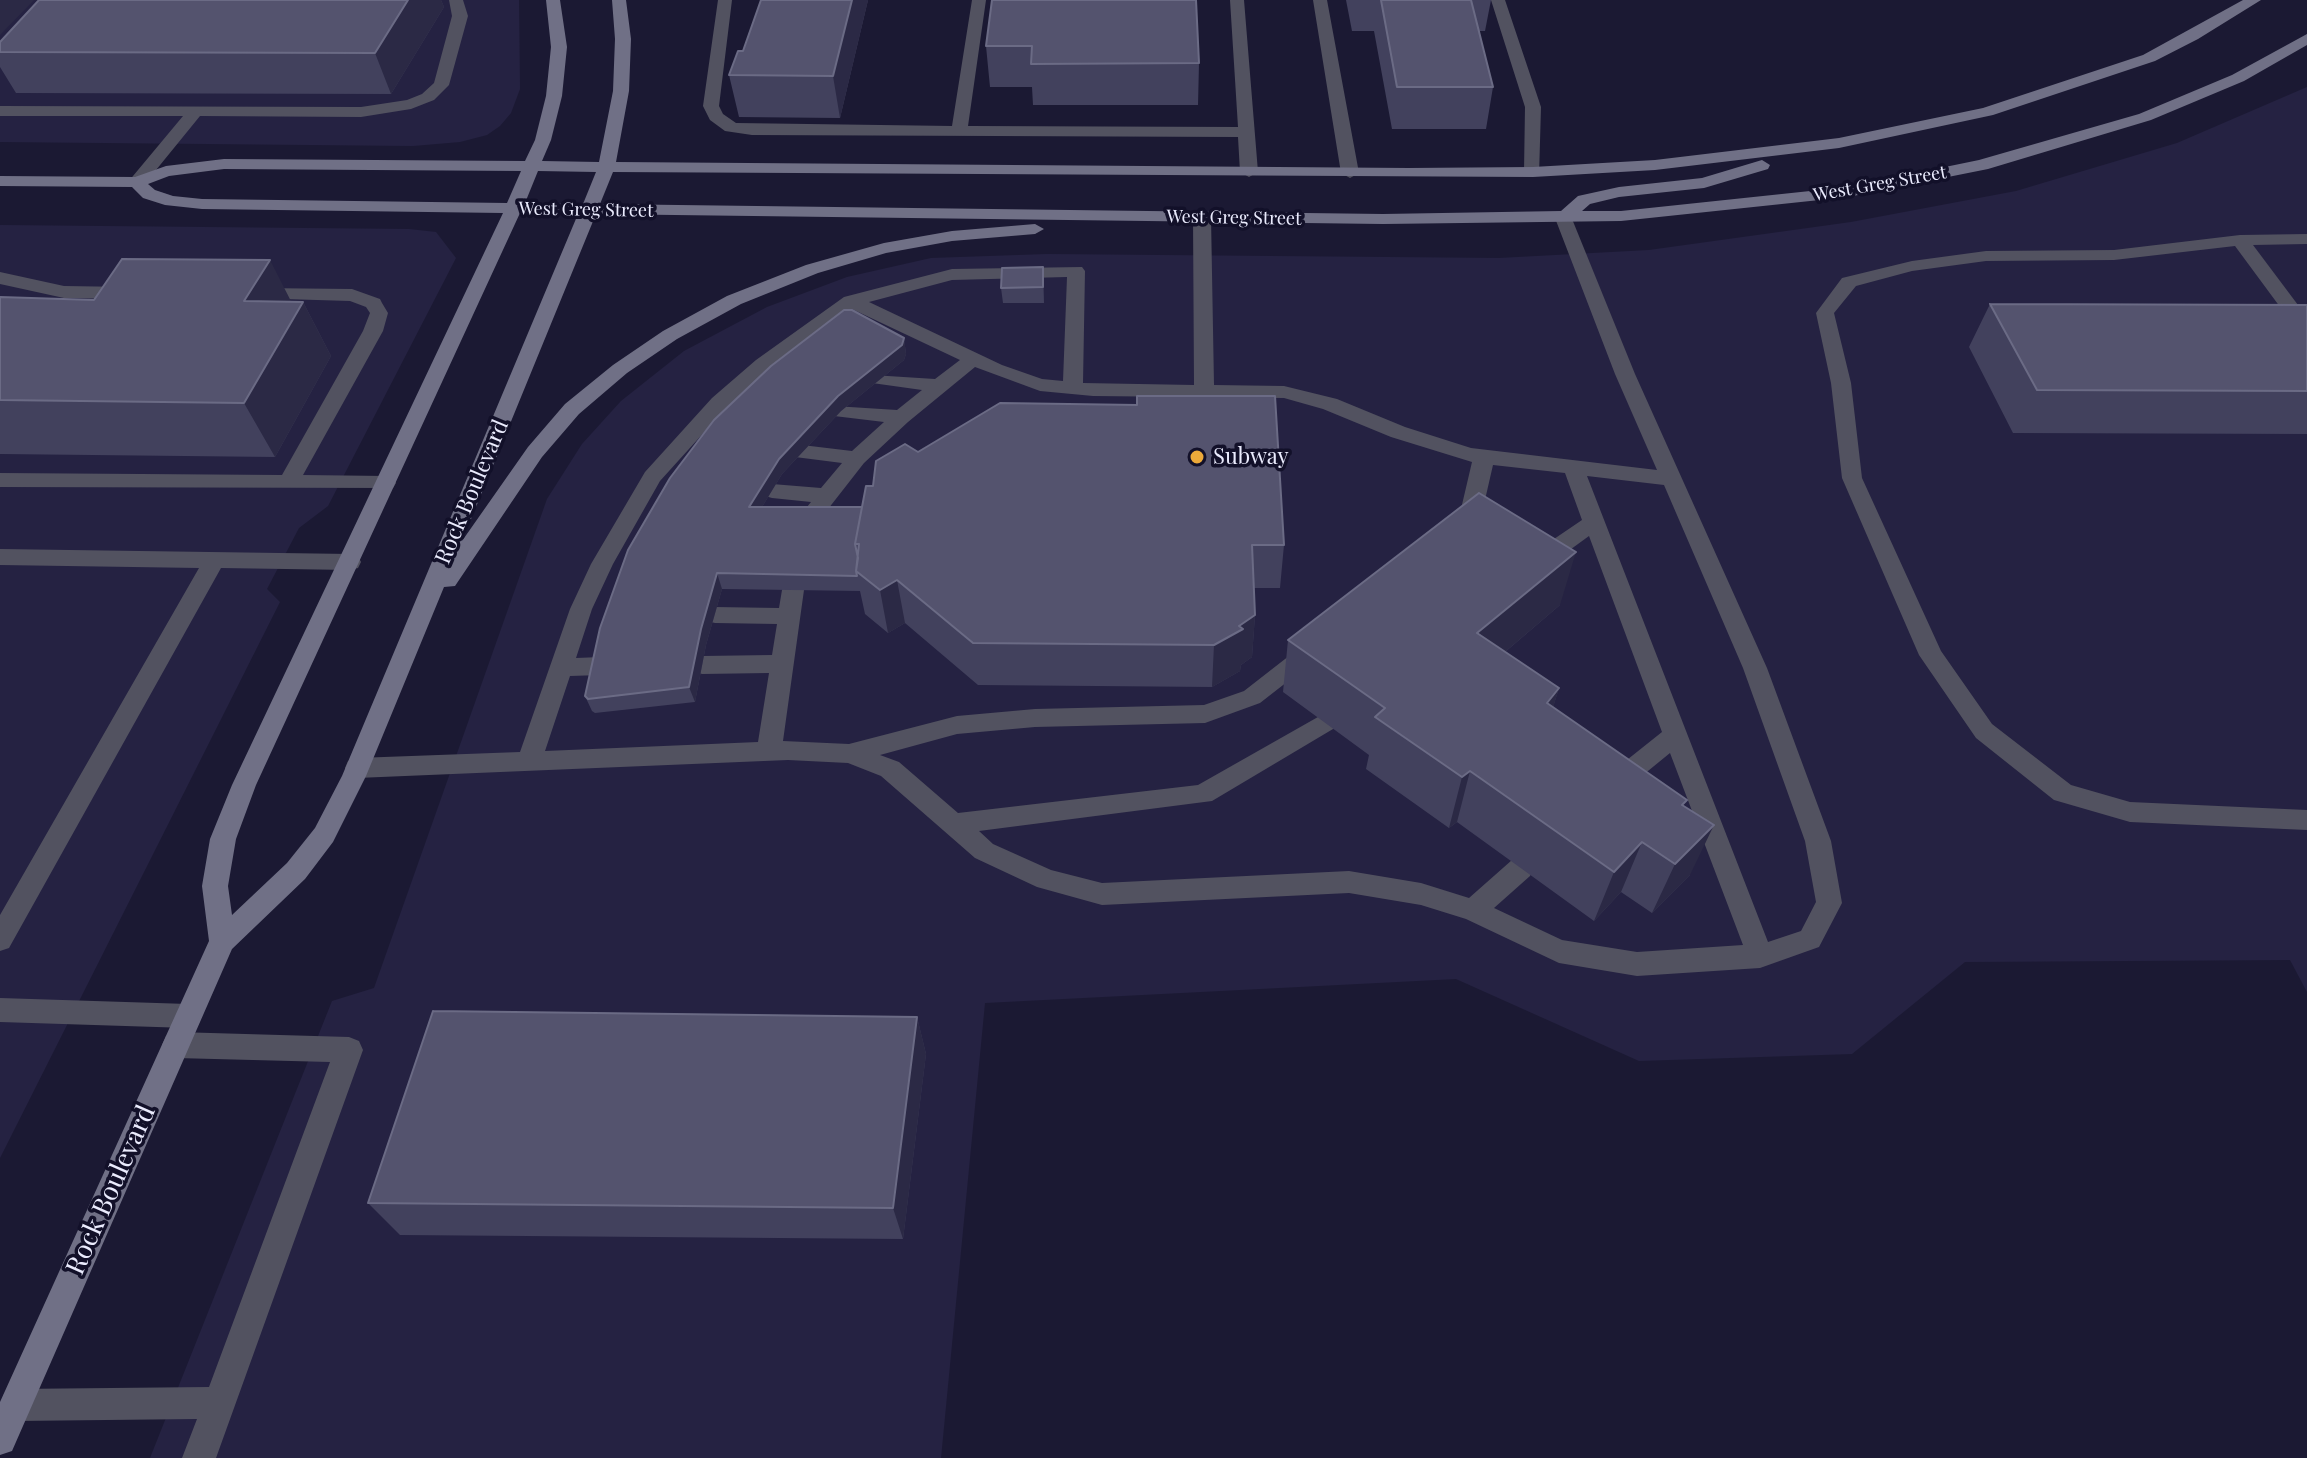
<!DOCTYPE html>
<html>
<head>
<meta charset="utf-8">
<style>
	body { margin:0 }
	canvas { display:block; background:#1b1933 }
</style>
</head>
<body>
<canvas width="2307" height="1458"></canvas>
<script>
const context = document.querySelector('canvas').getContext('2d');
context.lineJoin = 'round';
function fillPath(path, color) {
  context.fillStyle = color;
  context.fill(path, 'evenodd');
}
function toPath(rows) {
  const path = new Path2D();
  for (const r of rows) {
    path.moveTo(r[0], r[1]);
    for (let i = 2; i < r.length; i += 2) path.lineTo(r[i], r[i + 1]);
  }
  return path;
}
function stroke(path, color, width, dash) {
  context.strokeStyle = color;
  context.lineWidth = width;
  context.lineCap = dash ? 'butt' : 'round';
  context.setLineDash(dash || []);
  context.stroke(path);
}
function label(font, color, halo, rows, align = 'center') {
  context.font = font + ' "Playfair Display",serif';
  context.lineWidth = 7;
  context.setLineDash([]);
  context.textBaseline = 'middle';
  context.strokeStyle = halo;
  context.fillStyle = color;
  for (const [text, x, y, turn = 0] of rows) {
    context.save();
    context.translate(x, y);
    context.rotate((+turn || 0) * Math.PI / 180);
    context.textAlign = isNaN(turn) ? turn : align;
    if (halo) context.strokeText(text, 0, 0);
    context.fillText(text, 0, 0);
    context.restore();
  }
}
fillPath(toPath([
	[0,0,519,0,520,89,511,113,500,126,487,135,460,142,413,146,0,142],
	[2307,87,2307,992,2290,960,1965,962,1852,1054,1639,1061,1456,979,985,1003,941,1458,150,1458,332,1001,374,988,547,499,582,444,621,401,684,351,767,307,847,277,931,258,1047,254,1499,258,1649,250,1851,222,2016,191,2177,143],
	[0,225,409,229,436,232,456,258,328,506,299,528,267,589,280,602,0,1158]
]), '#252242');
fillPath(toPath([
	[449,0,463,0,468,16,449,85,434,100,411,109,361,117,200,116,143,186,137,187,128,182,183,116,0,116,0,106,361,107,407,100,422,94,434,83,452,16,449,0],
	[718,0,732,0,719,106,723,114,736,123,952,126,972,0,986,0,968,126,1238,127,1230,0,1244,0,1258,172,1249,177,1240,172,1238,137,752,135,725,131,710,120,703,106,718,0],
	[1313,0,1327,0,1359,173,1350,178,1341,173,1313,0],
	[1491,0,1505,0,1541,107,1539,176,1527,176,1524,172,1525,107,1491,0],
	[1202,212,1211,217,1214,385,1284,386,1337,399,1405,427,1471,448,1657,470,1615,374,1555,218,1564,213,1570,214,1635,374,1767,668,1831,841,1842,903,1819,947,1760,968,1637,976,1559,963,1466,919,1421,905,1349,893,1102,905,1037,887,975,858,881,776,848,763,788,760,357,778,348,775,345,768,348,761,357,758,520,752,570,609,591,564,645,472,712,398,756,360,844,297,952,269,1082,267,1085,271,1083,383,1194,385,1193,217,1202,212],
	[1067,277,1063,381,1042,379,1002,365,869,302,952,280,1067,277],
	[852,309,960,360,935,379,872,375,869,379,872,383,922,390,897,410,834,406,831,411,834,416,884,422,852,451,802,445,795,447,792,452,795,457,842,463,821,488,772,484,765,486,761,491,765,496,772,498,811,502,795,522,798,527,806,529,814,527,864,463,908,422,975,367,1040,391,1093,396,1284,398,1323,409,1391,437,1472,462,1457,526,1460,531,1468,533,1476,531,1479,526,1493,465,1565,473,1582,520,1529,556,1526,562,1529,568,1537,570,1545,568,1589,536,1662,732,1603,779,1600,786,1603,793,1612,796,1621,793,1670,753,1743,945,1637,952,1562,940,1494,908,1530,876,1534,868,1530,860,1521,857,1512,860,1469,898,1421,883,1349,871,1102,883,1051,870,993,844,979,831,1212,801,1333,729,1337,722,1333,715,1325,713,1198,785,958,813,899,762,880,755,957,734,1035,727,1205,723,1260,703,1319,657,1323,651,1319,645,1311,642,1303,645,1244,691,1204,705,1035,709,957,716,849,744,783,741,804,590,801,584,793,582,785,584,782,590,779,608,715,607,707,609,704,615,707,621,715,623,777,624,772,655,702,656,694,659,690,665,694,671,702,674,769,673,758,742,545,751,570,676,601,675,609,672,613,666,609,660,601,657,576,658,592,609,613,564,660,481,726,408,770,368,852,309],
	[1587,476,1664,485,1743,668,1805,841,1816,902,1801,931,1768,942,1587,476],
	[2307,234,2307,244,2253,245,2307,317,2307,336,2300,334,2235,246,2114,260,1986,261,1912,271,1856,286,1834,313,1851,383,1862,478,1941,651,1992,724,2071,785,2130,802,2307,810,2307,830,2130,822,2054,800,1976,738,1919,655,1842,478,1831,383,1816,313,1842,278,1912,261,1986,251,2114,250,2240,235,2307,234],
	[0,272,64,286,129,287,138,293,129,299,64,298,0,284,0,272],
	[257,288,352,289,380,299,382,303,388,313,383,331,303,475,386,476,393,478,396,483,393,488,0,487,0,473,282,475,363,331,370,313,366,307,350,301,250,298,248,294,250,290,257,288],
	[0,549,350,554,358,556,361,562,358,568,350,570,221,568,9,948,0,951,0,915,199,568,0,565,0,549],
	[0,998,188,1004,198,1007,202,1016,198,1025,188,1028,0,1022,0,998],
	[176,1032,349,1037,359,1041,363,1050,216,1458,182,1458,197,1419,15,1421,4,1416,0,1408,4,1394,15,1389,209,1387,330,1062,176,1058,166,1054,162,1045,166,1036,176,1032]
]), '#525260');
fillPath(toPath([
	[546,0,560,0,567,47,562,96,551,140,542,161,599,162,613,91,615,39,612,0,626,0,631,39,629,91,616,162,1409,168,1533,167,1655,160,1839,138,1983,108,2143,55,2243,0,2261,0,2198,39,2155,61,1993,115,1839,148,1655,170,1533,177,613,172,600,204,1383,214,1561,211,1578,196,1619,187,1702,178,1762,160,1770,165,1768,169,1704,188,1619,197,1590,204,1582,211,1621,211,1848,187,1979,160,2139,114,2232,75,2307,34,2307,45,2244,81,2151,120,1988,169,1848,197,1621,221,1383,224,596,214,462,541,528,447,565,404,613,365,663,331,727,296,806,265,884,243,952,231,1035,224,1044,229,1035,234,952,241,886,253,818,273,741,304,677,339,627,373,579,414,542,457,455,586,444,587,366,776,333,842,305,879,232,949,12,1451,0,1455,0,1402,209,941,202,886,210,839,232,785,503,213,202,209,165,205,143,198,132,187,0,186,0,176,135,177,166,166,224,159,525,161,535,140,546,96,551,47,546,0],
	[224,169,521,171,507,203,202,199,173,196,155,190,148,184,169,176,224,169],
	[538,171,596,172,583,204,525,203,538,171],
	[520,213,578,214,342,776,315,828,287,863,232,915,228,886,236,839,256,785,520,213]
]), '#707086');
fillPath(toPath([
	[39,0,441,0,444,7,391,94,16,93,0,67,0,42],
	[868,0,840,118,739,117,729,75,743,51],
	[992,0,1199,63,1198,105,1033,105,1032,87,990,87,986,46],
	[1346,0,1491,0,1485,31,1479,31,1493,87,1486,129,1392,129,1374,31,1352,31],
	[1043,267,1044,303,1003,303,1001,288],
	[0,297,94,300,303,302,331,356,275,457,0,454],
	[1990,304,2307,305,2307,434,2013,433,1969,347],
	[852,310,904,338,906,354,904,360,841,411,782,474,762,507,862,507,873,486,918,452,1284,545,1280,588,1254,588,1255,615,1252,657,1241,665,1240,671,1212,687,978,685,905,623,888,633,865,614,860,591,722,589,706,645,695,702,595,713,592,711,585,696],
	[1560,605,1505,652,1559,688,1553,707,1684,806,1690,875,1652,913,1621,892,1594,921,1457,822,1449,828,1366,769,1369,755,1283,692,1288,640],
	[917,1017,926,1054,903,1239,400,1235,368,1203]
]), '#42415d');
fillPath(toPath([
	[0,0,34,0,0,35],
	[408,0,441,0,444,7,391,94,375,53],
	[852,0,868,0,840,118,833,76],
	[270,260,297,313,303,302,331,356,275,457,244,403,244,301],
	[904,338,906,354,904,360,841,411,782,474,753,522,749,507,779,459,838,396],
	[1576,552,1560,605,1465,686,1477,633],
	[717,573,722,589,706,645,695,702,689,687,701,629],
	[897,580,905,623,888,633,880,590],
	[1255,615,1252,657,1241,665,1240,671,1212,687,1214,645],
	[1559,688,1543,740,1547,703],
	[1470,771,1457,822,1449,828,1462,777],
	[1714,825,1690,875,1652,913,1675,864],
	[1642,842,1621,892,1594,921,1614,872],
	[917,1017,926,1054,903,1239,893,1208]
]), '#2b2945');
const building = toPath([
	[39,0,408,0,375,53,0,52,0,42,39,0],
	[761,0,852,0,833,76,729,75,738,51,743,51,761,0],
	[992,0,1196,0,1199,63,1031,64,1032,46,986,46,992,0],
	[1381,0,1471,0,1493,87,1397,87,1381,0],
	[122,259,270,260,244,301,303,302,244,403,0,400,0,297,94,300,122,259],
	[1043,267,1043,287,1001,288,1002,268,1043,267],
	[1990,304,2307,305,2307,391,2037,390,1990,304],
	[844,310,852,310,904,338,902,345,838,396,779,459,749,507,862,507,855,544,858,558,856,571,857,576,717,573,701,629,689,687,588,699,585,696,600,628,628,550,670,478,714,420,771,366,844,310],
	[1137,396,1275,396,1284,545,1252,545,1255,615,1239,626,1243,629,1214,645,973,643,897,580,880,590,856,571,859,544,855,544,866,486,873,486,876,461,905,444,918,452,1000,403,1137,405,1137,396],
	[1479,493,1576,552,1477,633,1559,688,1547,703,1687,800,1682,805,1714,825,1675,864,1642,842,1614,872,1470,771,1462,777,1375,717,1385,708,1288,640,1479,493],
	[433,1011,917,1017,893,1208,368,1203,433,1011]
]);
fillPath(building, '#54536e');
stroke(building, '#6b6b85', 2);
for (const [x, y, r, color] of [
	[1197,457,8,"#eca93a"]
]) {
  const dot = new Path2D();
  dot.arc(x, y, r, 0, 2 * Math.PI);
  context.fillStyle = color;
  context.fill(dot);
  stroke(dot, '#121029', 3);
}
label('18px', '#eaebfd', '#121029', [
	["West Greg Street",1880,184,-10],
	["West Greg Street",586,210,1],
	["West Greg Street",1234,218,1]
]);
label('22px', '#eaebfd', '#121029', [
	["Subway",1213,457]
], 'left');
label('22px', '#eaebfd', '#121029', [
	["Rock Boulevard",472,492,-67]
]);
label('26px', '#eaebfd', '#121029', [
	["Rock Boulevard",111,1190,-66]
]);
</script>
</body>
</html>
